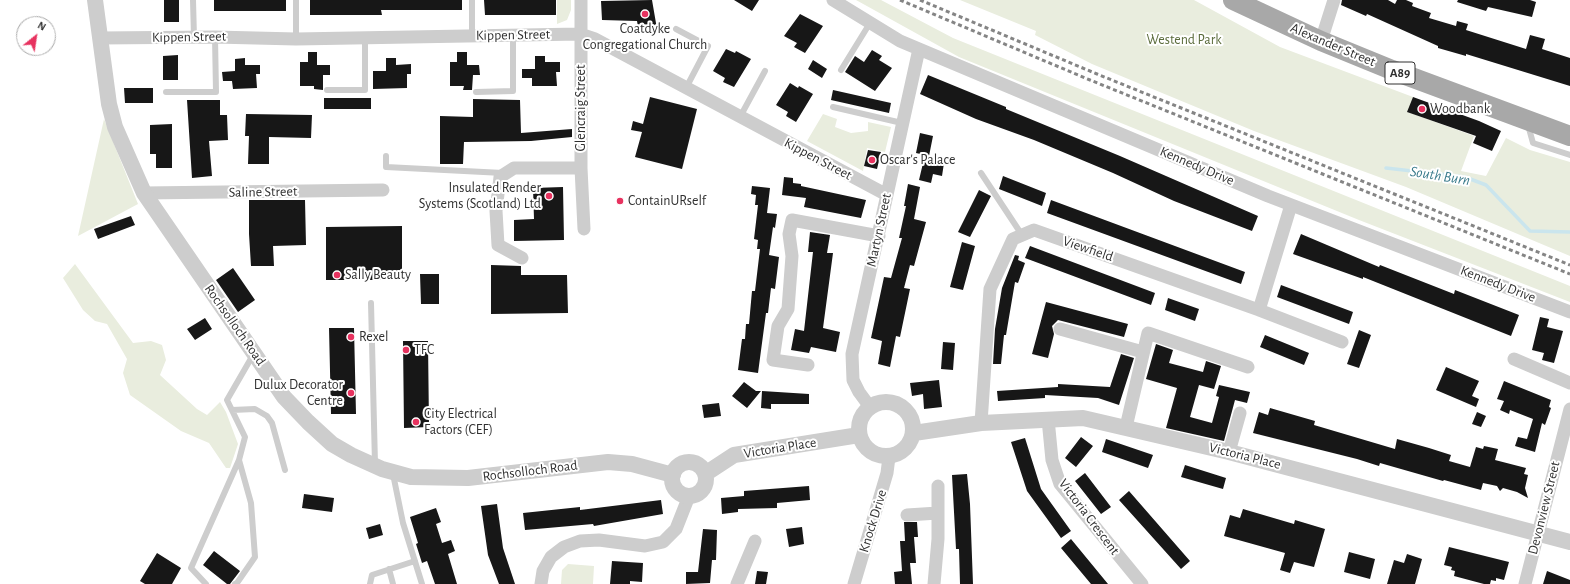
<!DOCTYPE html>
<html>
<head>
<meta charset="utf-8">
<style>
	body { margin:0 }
	#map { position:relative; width:1570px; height:584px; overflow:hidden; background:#fff; font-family:"Alegreya Sans",sans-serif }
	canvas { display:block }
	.north { position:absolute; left:16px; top:16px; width:40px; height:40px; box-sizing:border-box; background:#fff; border:1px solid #acacac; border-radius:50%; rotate:30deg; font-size:11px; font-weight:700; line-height:16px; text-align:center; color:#303030 }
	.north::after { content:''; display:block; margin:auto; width:14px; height:18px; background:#e7325f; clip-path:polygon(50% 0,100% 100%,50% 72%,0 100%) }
</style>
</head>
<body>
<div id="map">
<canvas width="1570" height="584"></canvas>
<div class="north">N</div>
</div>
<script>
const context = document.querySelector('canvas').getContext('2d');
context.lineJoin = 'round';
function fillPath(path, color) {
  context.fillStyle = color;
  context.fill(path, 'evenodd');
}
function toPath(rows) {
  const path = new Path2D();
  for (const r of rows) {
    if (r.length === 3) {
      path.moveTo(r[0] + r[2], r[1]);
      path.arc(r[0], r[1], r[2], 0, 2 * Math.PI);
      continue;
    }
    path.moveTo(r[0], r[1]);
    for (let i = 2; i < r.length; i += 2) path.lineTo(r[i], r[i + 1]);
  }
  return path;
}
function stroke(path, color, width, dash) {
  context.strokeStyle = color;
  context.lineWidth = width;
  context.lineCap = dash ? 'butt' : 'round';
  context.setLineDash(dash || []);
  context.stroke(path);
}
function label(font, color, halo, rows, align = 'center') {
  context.font = font + ' "Alegreya Sans",sans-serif';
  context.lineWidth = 4;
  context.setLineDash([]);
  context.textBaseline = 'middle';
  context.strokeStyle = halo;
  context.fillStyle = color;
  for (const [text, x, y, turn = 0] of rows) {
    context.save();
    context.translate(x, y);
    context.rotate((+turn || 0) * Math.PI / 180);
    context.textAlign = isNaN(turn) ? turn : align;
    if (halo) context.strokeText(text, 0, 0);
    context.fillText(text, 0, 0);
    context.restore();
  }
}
fillPath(toPath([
	[557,0,571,0,571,10,567,20,557,24],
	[856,0,881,0,953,38,1570,286,1570,302,1359,220,959,57],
	[960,0,1194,0,1280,47,1413,97,1408,112,1474,136,1461,171,1486,176,1506,138,1530,150,1570,162,1570,256,1406,187,1254,131,1092,64,1035,35,1036,31],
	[823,114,837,119,835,127,851,133,868,131,868,122,891,127,885,152,867,148,863,171,807,141],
	[104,119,138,204,78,236],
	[75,264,133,343,151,341,162,345,166,360,160,375,197,409,207,415,220,402,226,412,238,444,230,468,226,468,209,443,181,431,130,395,123,373,127,359,107,324,95,321,83,310,63,278],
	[568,564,594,566,593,584,561,584,562,570]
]), '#e9edde');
stroke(toPath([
	[1386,168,1465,177,1486,185,1530,231,1570,232]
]), '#cae5ed', 3.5);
fillPath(toPath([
	[164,0,179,0,179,22,164,22],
	[214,0,286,0,286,11,214,11],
	[310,0,462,0,462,10,381,10,382,15,310,15],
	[484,0,556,0,556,15,485,15],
	[652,0,657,29,639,32,637,21,602,20,601,1],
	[734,0,759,0,752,11],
	[1342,0,1388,0,1395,4,1397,0,1406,0,1413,3,1412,6,1431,13,1429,18,1456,26,1457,21,1468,24,1466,30,1526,49,1530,35,1545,39,1542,49,1570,58,1570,86,1466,54,1466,56,1438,48,1438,46,1367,14,1366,16,1341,5],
	[1458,0,1530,0,1536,2,1532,17,1488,7,1486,11,1457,2],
	[800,14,823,26,805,53,794,47,797,43,784,36],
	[726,49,735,53,736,51,751,59,734,87,723,82,725,78,713,71],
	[872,50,882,56,879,60,892,68,875,91,845,72,855,56,864,62],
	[308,52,317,52,317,65,330,65,330,75,323,75,323,90,314,89,314,86,300,86,300,62,308,62],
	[457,52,467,52,467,65,479,65,480,75,473,75,472,90,463,90,464,86,450,86,450,62,457,62],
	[178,55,178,80,163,80,163,56],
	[535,56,545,56,545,62,560,62,560,72,556,72,557,86,532,86,532,78,522,78,522,69,535,69],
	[245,58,245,65,260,65,260,74,256,74,257,88,233,89,232,81,223,81,222,72,235,71,235,59],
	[386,58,396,58,396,65,411,64,411,74,407,74,407,88,373,89,373,71,386,71],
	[813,60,827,69,822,78,808,69],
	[928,75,1006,107,1006,109,1120,156,1258,216,1252,231,1174,201,1113,173,1034,140,976,119,920,94],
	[790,83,798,88,799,86,813,94,796,122,786,116,788,112,776,105],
	[124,88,153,88,153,103,125,103],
	[833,90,891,103,889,113,831,100],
	[650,97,697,109,682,169,635,157,642,132,631,130,633,121,643,124],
	[1413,97,1479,121,1501,131,1492,151,1473,143,1476,136,1407,112],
	[324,98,371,98,371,109,324,109],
	[473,99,520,100,521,133,572,129,572,137,531,141,464,142,463,164,440,164,440,116,473,117],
	[187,100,220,100,220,115,227,115,228,140,209,141,212,176,192,178],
	[246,114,312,115,311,138,269,137,269,164,248,164,249,136,245,136],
	[172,124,172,168,156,168,156,154,150,154,150,125],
	[920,133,933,136,929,156,916,153],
	[868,150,881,152,877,169,864,166],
	[924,159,944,163,942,176,933,174,931,183,919,180],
	[1003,176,1046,193,1042,206,999,189],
	[784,177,793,178,793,183,801,184,801,186,866,200,861,218,804,207,806,198,782,195],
	[908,184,920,187,914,219,926,222,914,266,910,265,904,288,910,289,900,337,896,336,890,367,878,364,882,341,871,338,884,277,891,278,902,238,899,238,906,206,904,206],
	[752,186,770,188,767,213,777,214,775,228,773,227,769,255,779,257,775,289,771,288,768,313,766,313,758,373,738,370,742,339,745,339,746,324,749,324,752,291,755,291,760,249,757,249,758,240,754,239,758,205,755,205,756,195,751,194],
	[563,187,564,240,514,241,514,220,534,219,533,188],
	[979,190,991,196,970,237,958,232],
	[249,200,305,200,306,245,273,246,274,266,251,266,249,234],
	[1051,200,1245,272,1241,284,1047,213],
	[131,216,135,225,98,239,94,229],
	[402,226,402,280,326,280,326,227],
	[810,232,830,235,827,253,833,253,823,328,840,332,836,352,811,347,809,353,791,350,795,329,804,331,813,252,808,252],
	[1301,234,1379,267,1380,265,1454,294,1455,290,1519,315,1511,336,1363,277,1363,279,1293,254],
	[962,242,975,246,963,290,950,287],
	[1030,246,1155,293,1151,305,1025,258],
	[1015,255,1019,256,1018,260,1025,263,1018,283,1015,282,1006,335,1004,335,1001,364,993,364,995,329,1002,288],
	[491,265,521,266,521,275,567,275,568,313,491,314],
	[233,268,255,300,238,312,216,280],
	[420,274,439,274,439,304,421,304],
	[1281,285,1353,312,1349,324,1277,297],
	[1168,298,1199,309,1195,321,1165,310],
	[1046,302,1128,324,1124,337,1058,320,1052,326,1054,334,1048,358,1032,354],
	[1540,317,1549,319,1547,327,1563,331,1554,363,1542,360,1544,353,1532,350],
	[205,318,212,329,195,340,187,329],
	[329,328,354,328,356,414,331,414],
	[1359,330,1371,335,1359,368,1347,364],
	[1265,335,1309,353,1304,365,1260,347],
	[403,341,428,341,429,427,404,428],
	[943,342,955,343,953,370,941,369],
	[1156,344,1173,350,1169,363,1203,372,1206,361,1221,366,1214,389,1199,385,1190,417,1212,423,1219,397,1216,396,1219,385,1250,392,1247,403,1235,400,1224,441,1166,428,1177,388,1146,379],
	[1121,354,1134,358,1119,405,1098,398,1045,395,1045,398,998,401,997,391,1058,387,1058,384,1110,387],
	[1446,367,1479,381,1472,396,1479,399,1476,407,1436,390],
	[939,380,942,407,924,409,923,394,912,396,910,383],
	[1504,381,1551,400,1549,407,1551,408,1545,425,1542,423,1535,452,1515,446,1518,437,1527,439,1533,419,1510,410,1509,414,1500,410,1504,401,1497,399],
	[744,382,756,391,761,391,747,408,732,396],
	[762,391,809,394,809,404,771,404,771,409,761,408],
	[719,403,721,416,704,418,702,405],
	[1270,408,1315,421,1314,425,1395,449,1397,439,1429,448,1451,455,1449,461,1470,467,1476,447,1483,449,1484,446,1498,449,1495,460,1526,468,1524,474,1528,475,1525,488,1528,498,1517,492,1503,488,1500,491,1497,486,1483,483,1481,490,1444,480,1443,481,1380,463,1379,466,1357,459,1253,433,1259,412,1268,415],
	[1477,412,1486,416,1481,427,1472,424],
	[1081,437,1093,446,1076,467,1065,458],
	[1025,438,1041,489,1071,531,1061,538,1027,491,1011,442],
	[1106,439,1153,455,1148,468,1102,452],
	[1185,465,1226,478,1223,489,1181,477],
	[1085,473,1111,507,1101,514,1075,481],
	[967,474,970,504,973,584,960,584,959,549,956,549,952,475],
	[809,486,810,500,777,503,777,508,738,509,738,512,722,514,721,498,744,496,744,491],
	[1129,491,1190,561,1181,569,1119,500],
	[304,494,334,498,332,512,302,508],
	[661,500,663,514,594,526,593,524,525,530,523,513,580,507,580,510],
	[497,504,503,548,515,584,499,584,488,555,481,506],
	[436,508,441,522,436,524,442,543,451,540,455,551,448,554,457,584,435,584,427,561,422,563,416,544,418,543,410,517],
	[1243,509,1294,524,1295,520,1325,529,1314,567,1294,562,1290,573,1280,570,1285,553,1224,536,1230,515,1240,518],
	[904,522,917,522,918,537,914,537,916,563,910,563,912,584,895,584,894,572,902,571,900,541,905,541],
	[380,524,383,535,369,539,366,528],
	[802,527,804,544,789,547,786,529],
	[703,529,717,530,716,560,712,560,710,583,686,584,686,572,698,572],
	[1071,539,1108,584,1091,584,1061,548],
	[1449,547,1509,562,1504,580,1496,578,1496,581,1491,580,1490,584,1484,584,1454,576,1455,571,1451,570,1452,567,1444,565],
	[214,551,240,571,230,584,227,584,203,565],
	[1349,552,1375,559,1370,579,1344,572],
	[157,553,181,568,172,584,145,584,140,581],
	[1407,554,1422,559,1415,584,1387,584,1394,560,1404,563],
	[612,561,643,563,642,582,630,581,630,584,610,584],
	[757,571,768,572,766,584,755,584],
	[1547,571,1570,580,1570,584,1543,584]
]), '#171717');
stroke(toPath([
	[193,0,194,37],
	[676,29,708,46,686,88],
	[472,36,472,0],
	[296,39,296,0],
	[841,70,870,23],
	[327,90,365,90,365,38],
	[166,92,216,92,215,37],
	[476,92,513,91,513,35],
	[833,107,902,123],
	[740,117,765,71],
	[1528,125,1533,143,1570,155],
	[386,156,386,167,503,173],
	[981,173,1022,235],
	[371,303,375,464],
	[232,410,255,409,267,416,272,423,285,470],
	[393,474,403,523,422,584],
	[389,569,393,584],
	[206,584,191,568,239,460,245,437,227,400,253,355],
	[235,584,237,583,255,557,251,503,239,460],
	[370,584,372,575,415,561]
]), '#cdcdcd', 6);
stroke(toPath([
	[833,0,900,41,1268,196,1570,312],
	[100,38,215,37,296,39,580,34,595,39,887,195],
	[1321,41,1334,0],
	[581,168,584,229],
	[144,193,383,190],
	[522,258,498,245,496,211,500,177,514,168,581,168,581,0],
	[1259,310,1291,205],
	[1060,329,1143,352],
	[1514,359,1570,383],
	[808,365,773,360,778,326,788,309,792,256,789,234,792,220,879,236],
	[870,407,859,392,853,380,852,354,919,49],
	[1048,419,1052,460,1060,484,1142,584],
	[981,423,990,289,1013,239,1034,230,1259,310,1342,342],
	[1126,427,1148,333,1248,367],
	[1229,452,1240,413],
	[907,515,938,513],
	[541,584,543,571,551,557,564,547,580,541,599,540,645,546,663,542,676,529,689,496],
	[737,584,755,541],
	[854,584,887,473,889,457],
	[934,584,938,539,938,486],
	[1525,584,1570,409]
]), '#cdcdcd', 13);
stroke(toPath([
	[95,0,109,104,115,127,144,193,284,397,308,422,332,444,351,455,382,469,411,477,468,478,608,462,632,464,673,475],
	[886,429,27],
	[914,433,981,423,1083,418,1229,452,1570,542],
	[689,479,17],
	[705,474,734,455,859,435]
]), '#cdcdcd', 16);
stroke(toPath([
	[1233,0,1321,41,1392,70,1570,136]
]), '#a8a8a8', 20);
stroke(toPath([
	[900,0,1090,80,1570,274],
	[920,0,1097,74,1570,265]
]), '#858585', 3, [4, 3]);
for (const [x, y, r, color] of [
	[645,14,4,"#e7325f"],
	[1422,109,4,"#e7325f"],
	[872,160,4,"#e7325f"],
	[549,196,4,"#e7325f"],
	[620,201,4,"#e7325f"],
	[337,275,4,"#e7325f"],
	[351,337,4,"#e7325f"],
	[406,350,4,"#e7325f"],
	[351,393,4,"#e7325f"],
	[416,422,4,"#e7325f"]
]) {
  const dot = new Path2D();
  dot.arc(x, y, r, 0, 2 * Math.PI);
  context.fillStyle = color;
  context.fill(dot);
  stroke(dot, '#fff', 1.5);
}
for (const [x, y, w] of [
	[1400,73,30]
]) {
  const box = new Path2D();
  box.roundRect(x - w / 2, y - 11, w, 22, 3);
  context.fillStyle = '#fff';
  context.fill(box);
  stroke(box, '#303030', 1);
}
label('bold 13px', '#303030', null, [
	["A89",1400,73]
]);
label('14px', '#303030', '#fff', [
	["Coatdyke",645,29,"center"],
	["Congregational Church",645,45,"center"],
	["Woodbank",1430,109],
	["Oscar's Palace",880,160],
	["Insulated Render",541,188,"right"],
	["Systems (Scotland) Ltd",541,204,"right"],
	["ContainURself",628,201],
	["Sally Beauty",345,275],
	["Rexel",359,337],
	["TFC",414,350],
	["Dulux Decorator",343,385,"right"],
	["Centre",343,401,"right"],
	["City Electrical",424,414],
	["Factors (CEF)",424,430]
], 'left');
label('14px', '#303030', '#fff', [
	["Kippen Street",513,35,-1],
	["Kippen Street",189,37,-1],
	["Alexander Street",1333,45,23],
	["Glencraig Street",581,108,-90],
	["Kippen Street",818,159,28],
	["Kennedy Drive",1197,166,23],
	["Saline Street",263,192,-1],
	["Martyn Street",879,230,-78],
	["Viewfield",1088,249,19],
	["Kennedy Drive",1498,284,21],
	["Rochsolloch Road",235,325,55],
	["Victoria Place",780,448,-9],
	["Victoria Place",1245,456,14],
	["Rochsolloch Road",530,471,-7],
	["Devonview Street",1544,508,-76],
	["Victoria Crescent",1089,517,53],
	["Knock Drive",873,521,-73]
]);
label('14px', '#5b6c3c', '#fff', [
	["Westend Park",1184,40]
]);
label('italic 15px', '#3a7b8c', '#fff', [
	["South Burn",1440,176,9]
]);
</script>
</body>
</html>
